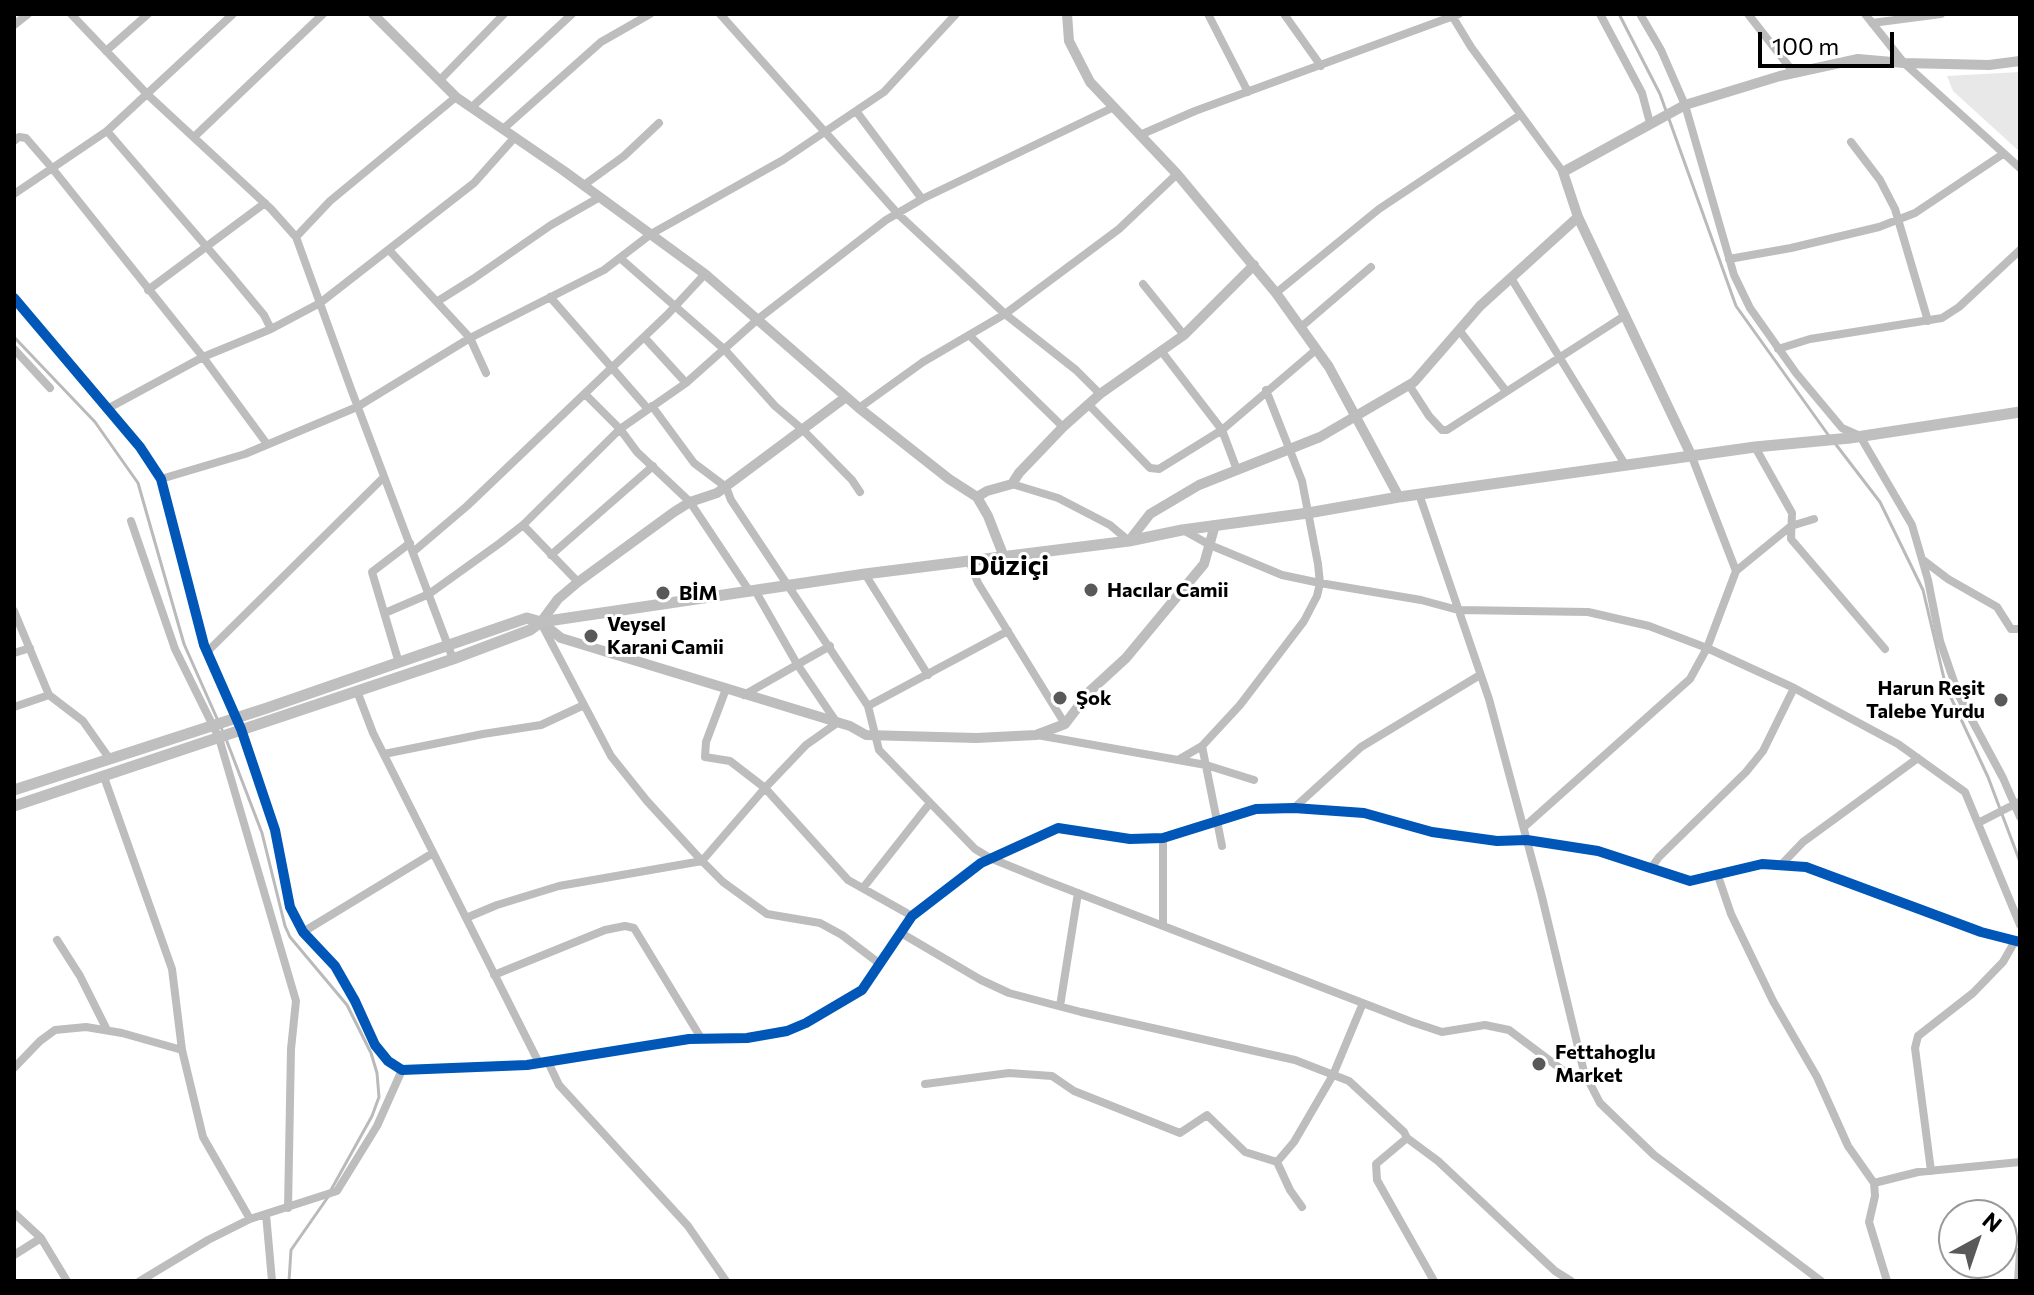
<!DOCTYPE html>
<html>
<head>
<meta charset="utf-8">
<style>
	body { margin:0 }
	#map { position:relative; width:2034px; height:1295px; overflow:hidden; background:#fff; font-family:Commissioner,sans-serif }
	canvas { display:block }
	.frame { position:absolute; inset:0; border:16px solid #000; pointer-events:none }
	.north { position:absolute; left:1938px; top:1199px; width:80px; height:80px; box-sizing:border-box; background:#fff; border:2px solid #999; border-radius:50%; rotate:40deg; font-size:22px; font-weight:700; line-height:32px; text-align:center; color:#000 }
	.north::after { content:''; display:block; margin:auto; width:28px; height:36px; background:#595959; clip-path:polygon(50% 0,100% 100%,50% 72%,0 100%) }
	.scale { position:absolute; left:1758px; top:32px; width:136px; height:36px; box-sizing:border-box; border:4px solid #000; border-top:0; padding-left:10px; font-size:24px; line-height:28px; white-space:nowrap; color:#000; -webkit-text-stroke:6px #fff; paint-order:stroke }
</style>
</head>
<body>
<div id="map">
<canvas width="2034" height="1295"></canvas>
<div class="frame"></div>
<div class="north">N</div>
<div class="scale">100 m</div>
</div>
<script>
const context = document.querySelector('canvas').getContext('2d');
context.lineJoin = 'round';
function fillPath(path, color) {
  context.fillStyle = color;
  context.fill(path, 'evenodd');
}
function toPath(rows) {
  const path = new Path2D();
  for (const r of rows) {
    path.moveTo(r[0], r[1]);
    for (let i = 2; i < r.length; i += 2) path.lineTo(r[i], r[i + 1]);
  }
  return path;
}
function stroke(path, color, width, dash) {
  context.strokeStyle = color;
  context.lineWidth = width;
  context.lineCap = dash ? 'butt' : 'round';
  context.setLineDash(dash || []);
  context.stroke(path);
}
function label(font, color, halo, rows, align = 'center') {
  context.font = font + ' Commissioner,sans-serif';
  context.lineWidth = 6;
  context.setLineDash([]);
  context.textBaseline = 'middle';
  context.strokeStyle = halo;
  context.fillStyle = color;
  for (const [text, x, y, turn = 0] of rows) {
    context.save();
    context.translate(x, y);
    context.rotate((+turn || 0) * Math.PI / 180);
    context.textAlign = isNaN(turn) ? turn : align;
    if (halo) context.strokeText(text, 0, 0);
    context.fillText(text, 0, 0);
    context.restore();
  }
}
fillPath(toPath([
	[2020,72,2020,152,1953,91,1947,76]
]), '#e8e8e8');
stroke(toPath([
	[1619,14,1660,94,1736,306,1829,436],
	[14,337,95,422,138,483,184,644,223,732],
	[1834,442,1880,502,1923,590,1946,687,1988,777,2020,862],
	[226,739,262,833,285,926,290,937,347,1005,371,1053,377,1073,379,1097,372,1116,331,1190],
	[289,1281,291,1250,328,1197]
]), '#bababa', 3);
stroke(toPath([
	[71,14,148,95,271,209,296,237,351,389,453,659],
	[720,14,898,214,1005,314,1076,370,1100,394],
	[1208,14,1248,92],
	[1284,14,1321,66],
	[1451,14,1471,47,1563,172],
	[1600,14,1642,93,1650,123],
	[1640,14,1661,50,1685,105,1734,275,1750,308,1796,373,1842,428,1860,436,1912,525,1928,580,1940,641,1959,696,2003,778,2020,817],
	[1748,14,1794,73],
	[1865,14,1904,63,2020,168],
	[1872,23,1941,14],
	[14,25,28,14],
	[106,51,148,14],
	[440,80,504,14],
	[472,107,572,14],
	[856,111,922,199],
	[503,129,601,42,650,14],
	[107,131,230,274,264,315,271,329],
	[1140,135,1195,111,1459,14],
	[194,137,323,14],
	[14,141,19,137,26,138,52,168,203,357,267,444],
	[1851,142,1880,180,1895,209,1928,321],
	[584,185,624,156,659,123],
	[14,194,107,131,233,14],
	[296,237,330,201,456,97],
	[389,250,470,338,486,373],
	[620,258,725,350,775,406,802,429,852,480,860,492],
	[1729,259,1791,248,1879,227,1915,213,2003,154],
	[1511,278,1626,466],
	[1143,284,1184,335],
	[148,290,265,203],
	[1276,293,1379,209,1520,115],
	[550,297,648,409],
	[14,298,140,447,161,479,204,645,241,729,275,830,290,907,303,932,335,966,355,1001,375,1045,388,1061,402,1070,527,1065,689,1039,747,1038,787,1031,806,1023,862,990,912,916,981,863,1058,828,1130,839,1163,838,1256,809,1294,808,1364,813,1432,832,1497,841,1527,840,1598,851,1690,881,1762,864,1806,867,1981,932,2020,942],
	[438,301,473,279,551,225,600,197],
	[1301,327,1371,267],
	[1459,330,1506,391],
	[969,335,1063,427],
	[644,337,686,383],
	[14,349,50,388],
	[1778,349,1810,339,1942,318,1959,307,2020,250],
	[1162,352,1222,430,1237,470],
	[1409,385,1429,416,1442,430,1447,430,1624,316],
	[585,394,620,429,637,452,690,502,750,592],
	[1089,405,1150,468,1159,469,1222,430,1317,349],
	[652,406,694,463,726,487,731,500,868,706,879,750,975,849,990,858,1044,880,1412,1022,1442,1032,1485,1025,1509,1030,1569,1075,1589,1082],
	[859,408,923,362,1005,314,1119,229,1177,174],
	[107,409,203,357,271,329,320,303,474,183,515,137],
	[1755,447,1792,513,1791,539,1885,649],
	[161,479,245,454,357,407,470,338,604,270,651,234,783,160,884,92,956,14],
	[1012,484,1058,498,1110,525,1129,541],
	[1419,494,1489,699,1541,893,1584,1072,1600,1103,1654,1155,1821,1281],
	[131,521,175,649,219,738,296,1001,291,1049,288,1208],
	[523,525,578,582],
	[1183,530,1210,545,1282,575,1320,583,1421,600,1458,610,1588,612,1649,626,1707,648,1794,688,1898,744,1965,792,2020,925],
	[413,552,467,506,667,315,705,274],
	[551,555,653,466],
	[1923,560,1948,579,1997,607,2011,629,2020,629],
	[969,561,978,583,1065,724],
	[1736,571,1791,526,1814,519],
	[865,574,928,675],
	[14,611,49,695,83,721,109,758],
	[385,613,429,594,500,543,523,525,620,429,686,383,758,319,886,220,922,199,1114,107],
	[541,623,611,756,647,801,702,861,723,882,767,914,820,923,842,935,880,964],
	[208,651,384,477],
	[14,653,30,648],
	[399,663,372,572,410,543],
	[726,689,706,742,705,757,730,761,765,788,848,880,912,916],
	[357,691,373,733,539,1063],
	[744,695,830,646],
	[868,706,1008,631],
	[14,707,49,695],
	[1037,735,1178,760,1202,746,1240,705,1304,621,1317,596,1320,583,1318,564,1302,481,1266,390],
	[1202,746,1222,846],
	[384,754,483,734,541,725,584,705],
	[1178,760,1206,765,1254,780],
	[104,777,172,969,182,1050,203,1137,250,1219],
	[1294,808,1361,747,1480,675],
	[1978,823,2019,802],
	[1524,827,1690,679,1707,648,1736,571,1692,457],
	[1163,838,1163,926],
	[1781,865,1803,842,1918,758],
	[1651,868,1659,857,1746,772,1763,751,1794,688],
	[1718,876,1731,914,1773,1001,1817,1077,1848,1146,1874,1183,1875,1196,1869,1222,1887,1281],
	[863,888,930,803],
	[466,918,497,905,559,886,702,861,765,788,806,745,837,723,797,664,756,592],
	[303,932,433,853],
	[901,933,981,980,1009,993,1081,1012,1295,1060,1349,1081,1404,1132,1407,1138,1438,1161,1555,1271,1571,1281],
	[57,940,80,976,107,1030],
	[494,975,605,930,625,926,634,928,701,1038],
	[1060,1006,1078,893],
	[548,1062,559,1085,688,1226,726,1281],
	[14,1068,40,1041,55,1030,86,1027,122,1033,182,1050],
	[925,1084,1009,1073,1052,1076,1074,1091,1180,1133,1207,1115,1245,1152,1277,1162],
	[1407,1138,1376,1164,1377,1180,1434,1281],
	[1277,1162,1294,1142,1333,1075,1363,1003],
	[1277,1162,1290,1190,1302,1207],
	[1931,1171,1915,1048,1918,1036,1973,993,2003,962,2015,941],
	[1874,1183,1918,1172,2020,1162],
	[14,1213,41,1238,67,1281],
	[266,1214,272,1281],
	[14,1255,41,1238],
	[140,1281,208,1240,250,1219,337,1191,377,1126,402,1070],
	[2018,1281,2020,1251]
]), '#bdbdbd', 8);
stroke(toPath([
	[373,14,456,97,564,171,705,274,859,408,949,479,977,497,988,516,1004,557],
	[1067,14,1069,41,1090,82,1177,174,1276,293,1329,367,1399,497],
	[846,397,717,493,690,502,674,512,578,582,558,599,541,622,561,638,850,726,866,735,976,738,1036,735,1065,724,1090,691,1126,658,1204,564,1215,525],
	[1692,457,1578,217,1563,172,1685,105,1780,76,1858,59,1904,63,1989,65,2020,61],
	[977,497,987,491,1012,484,1019,473,1063,427,1100,394,1184,335,1254,265],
	[1129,541,1150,514,1199,485,1320,437,1414,382,1480,306,1578,217]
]), '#bdbdbd', 10);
stroke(toPath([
	[14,790,267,708,527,618,541,622,865,574,1129,541,1182,530,1308,513,1399,497,1755,447,1850,438,2020,412],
	[14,806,453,659,530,630,541,622]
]), '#bfbfbf', 11);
stroke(toPath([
	[14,298,140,447,161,479,204,645,241,729,275,830,290,907,303,932,335,966,355,1001,375,1045,388,1061,402,1070,527,1065,689,1039,747,1038,787,1031,806,1023,862,990,912,916,981,863,1058,828,1130,839,1163,838,1256,809,1294,808,1364,813,1432,832,1497,841,1527,840,1598,851,1690,881,1762,864,1806,867,1981,932,2020,942]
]), '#0057b8', 10);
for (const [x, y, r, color] of [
	[1091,590,8,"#595959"],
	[663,593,8,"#595959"],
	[591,636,8,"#595959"],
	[1060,698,8,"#595959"],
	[2001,700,8,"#595959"],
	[1539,1064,8,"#595959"]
]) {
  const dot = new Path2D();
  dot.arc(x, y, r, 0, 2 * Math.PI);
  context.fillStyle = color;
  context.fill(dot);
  stroke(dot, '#fff', 3);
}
label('bold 20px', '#000', '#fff', [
	["Hacılar Camii",1107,590],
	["BİM",679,593],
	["Veysel",607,624],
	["Karani Camii",607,647],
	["Harun Reşit",1985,688,"right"],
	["Talebe Yurdu",1985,711,"right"],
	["Şok",1076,698],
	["Fettahoglu",1555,1052],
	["Market",1555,1075]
], 'left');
label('bold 28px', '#000', '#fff', [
	["Düziçi",1009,566]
]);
</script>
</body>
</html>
